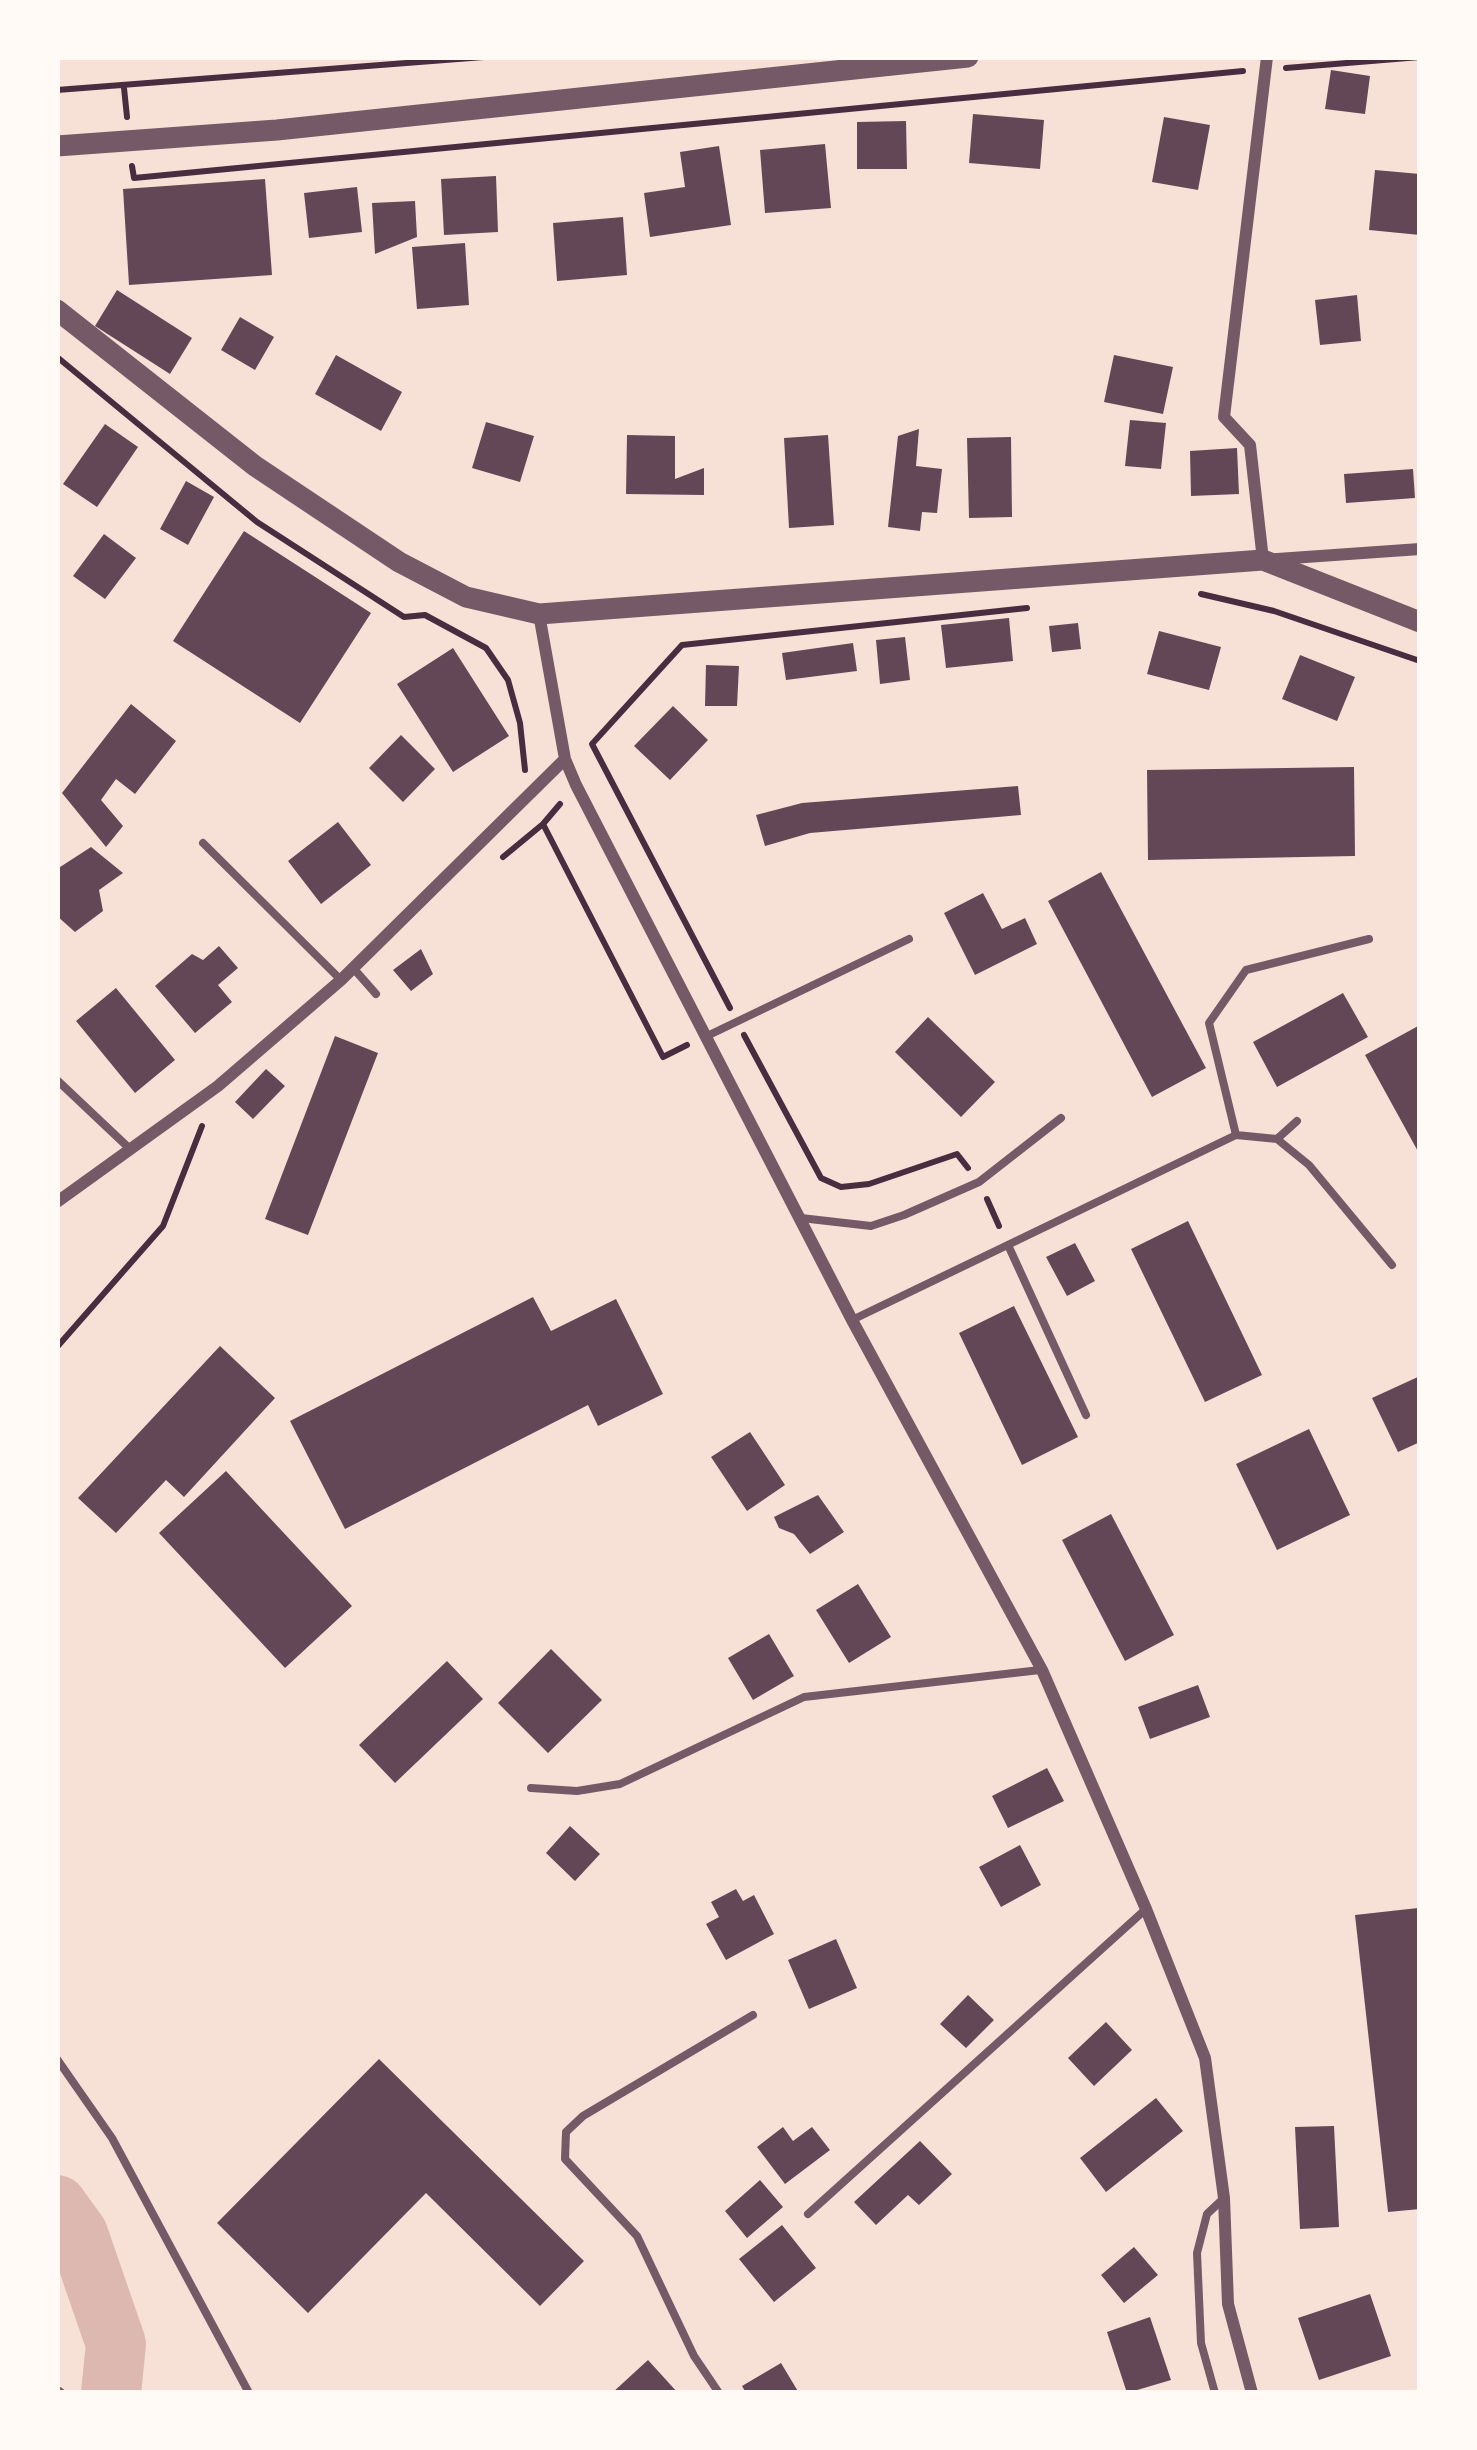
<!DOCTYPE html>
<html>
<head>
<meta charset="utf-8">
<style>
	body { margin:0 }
	#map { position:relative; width:1477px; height:2450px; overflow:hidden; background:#f7e1d7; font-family:"PT Sans Narrow",sans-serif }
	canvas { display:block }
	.frame { position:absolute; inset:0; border:60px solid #fffaf5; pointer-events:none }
</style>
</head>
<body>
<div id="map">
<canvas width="1477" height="2450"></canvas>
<div class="frame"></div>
</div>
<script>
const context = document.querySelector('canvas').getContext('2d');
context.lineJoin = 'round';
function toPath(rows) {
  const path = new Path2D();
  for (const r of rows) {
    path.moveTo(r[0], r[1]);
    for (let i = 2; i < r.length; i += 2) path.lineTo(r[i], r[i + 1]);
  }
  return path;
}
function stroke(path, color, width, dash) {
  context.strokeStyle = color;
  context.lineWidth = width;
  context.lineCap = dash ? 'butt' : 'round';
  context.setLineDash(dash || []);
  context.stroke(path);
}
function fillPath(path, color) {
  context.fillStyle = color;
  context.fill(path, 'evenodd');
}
stroke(toPath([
	[57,2205,78,2234,116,2344,111,2393]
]), '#dcb8b0', 60);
fillPath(toPath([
	[1331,70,1370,76,1365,114,1325,109],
	[973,114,1044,120,1040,169,969,163],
	[1164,117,1210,125,1198,190,1152,182],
	[906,121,907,169,857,169,857,122],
	[825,144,831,208,765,213,760,150],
	[719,146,731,225,650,237,644,193,685,187,680,152],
	[1375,170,1420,174,1420,235,1369,230],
	[496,176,498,232,444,235,441,179],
	[265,179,272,275,129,285,123,189],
	[357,187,362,232,309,238,304,193],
	[415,201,417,237,375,254,372,203],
	[623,217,627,275,557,281,553,223],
	[465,243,469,305,417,309,412,247],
	[117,290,192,338,170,374,95,326],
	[1357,295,1361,341,1320,345,1315,300],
	[240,317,274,337,255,370,221,350],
	[336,355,402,392,381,431,315,394],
	[1114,355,1173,367,1163,414,1104,402],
	[1130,420,1166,423,1161,469,1125,466],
	[486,422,534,436,520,482,472,468],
	[105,424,138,447,97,507,63,484],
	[919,429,916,466,942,469,937,513,922,512,920,531,888,527,898,436],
	[627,435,675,436,675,479,704,468,704,495,626,494],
	[828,435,834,525,789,528,784,438],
	[1011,437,1012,517,969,518,967,438],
	[1237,448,1239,494,1191,496,1190,451],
	[1413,469,1415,498,1346,503,1344,474],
	[186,481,214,497,188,545,160,529],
	[244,531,371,613,300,723,173,641],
	[104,534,136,558,105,599,73,576],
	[1009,618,1013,661,946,668,941,625],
	[1078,623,1081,649,1052,652,1049,626],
	[1159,631,1221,647,1209,690,1147,674],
	[905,637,910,680,880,684,876,640],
	[853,643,857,671,786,680,782,653],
	[453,648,509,736,453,772,397,684],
	[1300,655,1355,677,1337,721,1282,699],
	[706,665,739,666,737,706,705,706],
	[131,704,176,741,135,794,116,779,101,800,123,826,106,847,62,793],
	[673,706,708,740,670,780,634,746],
	[401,735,435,769,403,802,369,768],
	[1354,767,1355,856,1148,860,1147,770],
	[1018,786,1021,815,810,833,765,846,756,815,802,803],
	[338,822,371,865,321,904,288,861],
	[91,847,123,873,99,890,103,911,75,932,57,916,57,869],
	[1101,872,1206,1068,1152,1097,1048,901],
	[983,893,1002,929,1025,918,1037,944,975,975,944,913],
	[219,946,238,968,218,985,232,1002,195,1033,155,986,192,954,203,960],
	[421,949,433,974,411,991,393,970],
	[116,988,175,1060,135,1093,76,1021],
	[1343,993,1368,1037,1277,1087,1253,1042],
	[928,1017,995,1082,961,1117,895,1052],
	[1420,1025,1420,1155,1365,1055],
	[335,1036,378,1053,308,1235,265,1219],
	[266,1069,285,1086,253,1119,235,1102],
	[1188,1221,1262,1375,1205,1402,1131,1249],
	[1075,1243,1095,1281,1067,1296,1046,1257],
	[533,1297,551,1331,616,1299,663,1394,598,1426,588,1405,345,1529,290,1421],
	[1014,1306,1078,1437,1022,1465,959,1333],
	[220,1346,275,1398,184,1497,166,1480,116,1533,78,1498],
	[1420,1376,1420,1442,1398,1452,1372,1398],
	[1309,1429,1350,1515,1277,1550,1236,1464],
	[750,1432,785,1485,747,1511,711,1457],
	[226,1471,352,1606,285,1668,159,1533],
	[818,1495,844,1532,810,1554,794,1534,779,1528,774,1517],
	[1111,1514,1174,1635,1125,1661,1062,1540],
	[858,1584,891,1637,849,1663,816,1610],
	[769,1634,794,1676,753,1700,728,1658],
	[551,1649,602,1700,548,1753,498,1703],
	[447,1661,483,1699,395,1783,359,1745],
	[1198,1685,1210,1717,1150,1739,1138,1707],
	[1047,1768,1064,1801,1008,1828,992,1796],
	[570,1826,600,1854,575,1881,546,1853],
	[1020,1845,1041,1885,1001,1907,979,1867],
	[736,1889,743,1901,754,1895,774,1934,726,1960,706,1924,719,1917,711,1902],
	[1418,1908,1420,2209,1388,2212,1355,1915],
	[836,1939,857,1988,809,2009,788,1960],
	[968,1995,994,2020,966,2048,940,2024],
	[1106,2022,1132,2050,1094,2086,1068,2058],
	[379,2059,584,2261,540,2306,426,2193,308,2313,217,2223],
	[1156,2098,1183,2131,1106,2192,1080,2158],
	[1334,2126,1339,2227,1300,2229,1295,2127],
	[783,2127,793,2141,812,2127,830,2150,785,2184,757,2147],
	[920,2141,952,2174,919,2205,908,2195,876,2225,854,2202],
	[760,2180,783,2207,747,2238,725,2211],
	[782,2225,816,2268,774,2302,739,2259],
	[1134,2247,1158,2275,1124,2303,1101,2275],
	[1370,2294,1391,2356,1319,2380,1298,2318],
	[1150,2317,1171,2380,1127,2393,1107,2332],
	[648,2360,678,2393,612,2393],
	[781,2363,799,2393,746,2393,742,2386]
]), '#644757');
stroke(toPath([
	[1286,68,1420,57],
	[124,88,127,117],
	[57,90,484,57],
	[132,166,134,178,1243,71],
	[57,357,257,522,404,617,425,615,486,648,508,680,520,723,525,770],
	[1201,594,1274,611,1420,661],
	[543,824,560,804],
	[503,857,543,824,663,1057,687,1045],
	[730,1008,592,744,682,645,1027,608],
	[744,1035,821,1178,841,1187,869,1184,957,1154,968,1168],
	[987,1199,999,1226],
	[57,1347,163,1226,202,1126]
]), '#4a2c40', 6);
stroke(toPath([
	[203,843,340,979],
	[354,969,376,994],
	[707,1036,909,939],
	[57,1080,130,1149],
	[1236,1135,1209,1023,1246,970,1369,939],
	[1277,1139,1297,1121],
	[801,1218,871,1226,904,1215,979,1182,1061,1118],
	[1008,1245,1086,1415],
	[852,1320,1236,1135,1277,1139,1309,1165,1392,1265],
	[531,1788,577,1791,620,1784,804,1697,1040,1670],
	[57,2059,112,2138,249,2393],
	[808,2214,1146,1909],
	[719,2393,694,2356,637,2236,565,2159,566,2132,583,2116,753,2015],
	[1215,2393,1201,2343,1197,2253,1207,2214,1223,2199]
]), '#755966', 8);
stroke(toPath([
	[1267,57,1224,417,1250,445,1263,560,1420,549],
	[539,614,565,759,576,785,852,1320,1042,1670,1146,1909,1205,2058,1224,2198,1228,2304,1252,2393],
	[57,1202,218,1086,341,980,565,759],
	[57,2392,59,2393]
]), '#755966', 12);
stroke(toPath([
	[57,146,277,130,968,57],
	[57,310,255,466,399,562,466,597,539,614,1263,560,1420,622]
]), '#755966', 21);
</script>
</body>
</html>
